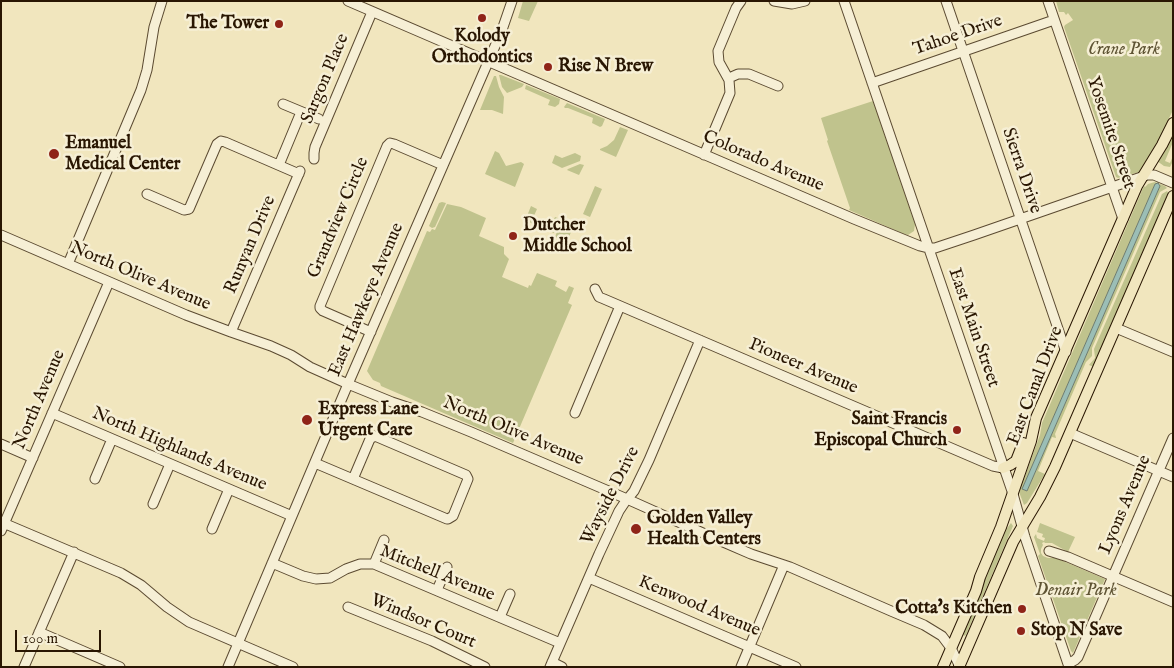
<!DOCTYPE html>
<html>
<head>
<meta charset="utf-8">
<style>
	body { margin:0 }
	#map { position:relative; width:1174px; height:668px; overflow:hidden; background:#f1e6be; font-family:"IM FELL English",serif }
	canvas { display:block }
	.frame { position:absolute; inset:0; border:2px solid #291602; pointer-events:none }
	.scale { position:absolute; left:15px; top:630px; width:86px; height:22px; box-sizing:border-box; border:2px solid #291602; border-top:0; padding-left:6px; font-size:15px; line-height:18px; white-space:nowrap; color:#291602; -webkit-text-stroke:4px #f6efd5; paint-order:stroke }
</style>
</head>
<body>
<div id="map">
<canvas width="1174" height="668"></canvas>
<div class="frame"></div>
<div class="scale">100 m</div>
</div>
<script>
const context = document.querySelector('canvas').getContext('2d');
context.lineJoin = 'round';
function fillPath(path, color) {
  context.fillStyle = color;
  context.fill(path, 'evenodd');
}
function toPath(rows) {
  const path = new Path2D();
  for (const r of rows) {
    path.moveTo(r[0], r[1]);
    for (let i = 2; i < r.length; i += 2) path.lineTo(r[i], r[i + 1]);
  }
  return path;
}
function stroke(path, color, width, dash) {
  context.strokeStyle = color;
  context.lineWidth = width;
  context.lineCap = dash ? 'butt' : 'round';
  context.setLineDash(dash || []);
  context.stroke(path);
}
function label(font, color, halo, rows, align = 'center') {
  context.font = font + ' "IM FELL English",serif';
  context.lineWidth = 5;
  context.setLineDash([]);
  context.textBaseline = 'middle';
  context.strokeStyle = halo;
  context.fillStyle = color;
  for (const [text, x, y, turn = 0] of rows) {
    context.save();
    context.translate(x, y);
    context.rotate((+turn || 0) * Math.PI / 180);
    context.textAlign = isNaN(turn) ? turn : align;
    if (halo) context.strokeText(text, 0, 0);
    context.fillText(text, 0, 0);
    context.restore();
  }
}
fillPath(toPath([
	[523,1,538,1,529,21,518,18],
	[1056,1,1173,1,1173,110,1158,141,1139,172,1118,178,1116,177,1064,27,1065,25,1073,20,1068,13,1066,15,1064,12,1059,12],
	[499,75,501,75,524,84,522,87,507,93,502,87],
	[494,76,496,76,499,87,504,97,503,114,492,110,480,110],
	[526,85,560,99,559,104,555,107,548,105,550,100,525,89],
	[873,101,915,224,914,231,908,235,904,234,849,210,850,208,827,141,828,140,821,118],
	[567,103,605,119,602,126,600,127,592,123,593,118,568,108,565,108,564,107],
	[620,127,628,130,616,157,600,150,600,149,607,146,614,140],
	[1173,133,1173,142,1165,161,1170,163,1173,156,1173,161,1170,167,1164,166,1157,161],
	[495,151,499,153,506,166,521,162,524,164,515,187,485,174],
	[575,153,581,156,580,161,562,168,552,163,555,155,562,158],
	[580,164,584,165,579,175,567,170,568,169],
	[1155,182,1165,186,1167,188,1160,192,1092,348,1092,356,1086,362,1055,434,1056,438,1052,437,1038,471,1045,474,1053,459,1053,461,1027,503,1024,505,1019,492,1040,435,1042,423,1144,186,1145,187,1148,184],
	[1159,183,1160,186,1027,491,1022,489,1155,184],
	[595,186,602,189,590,217,583,214],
	[1167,191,1169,194,1094,367,1089,365,1095,358,1094,349,1162,194],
	[442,202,446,203,435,227,432,228,429,226,439,203],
	[447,204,461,207,486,218,479,236,504,247,504,254,509,259,502,277,528,288,529,285,531,286,537,273,557,281,555,286,566,292,569,286,574,288,568,303,572,305,513,443,381,386,380,383,373,380,367,371,427,231,430,232,432,229,435,230],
	[531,206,537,209,533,218,536,220,534,224,525,221],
	[555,217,560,219,554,233,545,229,548,222,552,224],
	[559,227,571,232,567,242,555,237],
	[1011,523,1013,526,966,635,964,636,963,634,984,580,1005,531],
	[1040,523,1075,537,1068,552,1052,543,1045,543,1044,542,1042,543,1043,545,1041,549,1041,553,1043,556,1048,558,1056,558,1105,579,1073,653,1071,651,1038,556,1040,554,1034,537,1036,534,1037,538,1044,541,1045,538,1042,537,1043,534,1037,532]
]), '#c0c38d');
const water = toPath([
	[1158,183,1160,186,1027,491,1022,489,1155,184,1158,183]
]);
fillPath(water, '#9bbeb6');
stroke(water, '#6d7b6e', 1);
const minor = toPath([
	[348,1,854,219,920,246,928,248,935,248,974,235,1147,175,1154,175,1173,183],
	[774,1,792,4,805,1],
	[844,1,1013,494,1025,537,1069,667],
	[946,1,1066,352],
	[1048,1,1123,219],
	[729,78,738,74,749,74,778,86],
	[872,83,1054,20],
	[283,104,319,119],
	[704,155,730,93,729,80,719,62,718,51,736,8,741,1],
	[314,159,314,153,315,147,372,12],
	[279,165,301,112],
	[147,194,184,210,189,209,217,144,221,141,225,142,299,174],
	[1,235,186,315,231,332,271,346,291,355,310,367,348,384,392,402,422,412,471,432,627,499,723,542,751,554,790,567,891,611,924,625,942,636,951,648,960,667],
	[68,264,141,90,147,70,154,27,162,1],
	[595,289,599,297,604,299,993,466,1003,468],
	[1116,328,1173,352],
	[231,332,300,171],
	[371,332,323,311,320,308,320,306,387,146,390,143,394,144,443,165],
	[52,413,292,516],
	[575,413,620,306],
	[1070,433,1173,477],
	[1,444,33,458],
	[315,463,447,519,448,519,453,516,468,479,466,475,375,436,370,439,353,479],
	[95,479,112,439],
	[153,504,170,464],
	[1,522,121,573,141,585,167,607,189,622,293,667],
	[212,529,229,489],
	[1,531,109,282],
	[1049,551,1068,557,1173,602],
	[272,563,303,576,316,579,330,578,346,569,360,564,374,564,560,643],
	[374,564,384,540],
	[589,578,796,667],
	[437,590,447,567],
	[348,607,432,641,485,667],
	[500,617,510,594],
	[39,632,120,667],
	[552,662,562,667],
	[1068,664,1075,660,1078,657,1173,438],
	[24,667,74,552],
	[228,667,348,384,502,30,512,1],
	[550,667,599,554,619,511,625,502,634,491,649,460,700,340],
	[741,667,784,565]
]);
const major = toPath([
	[1003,468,1010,465,1016,461,1023,443],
	[943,667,976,591,980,577,1001,527,1031,441,1036,418,1137,186,1162,145,1173,123],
	[959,667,1013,542,1040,497,1055,467,1173,196]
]);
stroke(minor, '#5b4a31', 11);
stroke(major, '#291602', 12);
stroke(minor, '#f6efd5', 9);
stroke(major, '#f1e6be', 10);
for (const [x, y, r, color] of [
	[482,18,5,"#8f2418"],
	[279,24,5,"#8f2418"],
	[548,67,5,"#8f2418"],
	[54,154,6,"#8f2418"],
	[513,236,5,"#8f2418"],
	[307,420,6,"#8f2418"],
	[957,430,5,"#8f2418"],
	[636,529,6,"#8f2418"],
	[1022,609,5,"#8f2418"],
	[1021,631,5,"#8f2418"]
]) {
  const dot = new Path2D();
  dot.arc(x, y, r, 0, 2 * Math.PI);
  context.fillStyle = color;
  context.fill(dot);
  stroke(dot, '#f6efd5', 2);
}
label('bold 18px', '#291602', '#f6efd5', [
	["The Tower",269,24,"right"],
	["Kolody",482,37,"center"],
	["Orthodontics",482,58,"center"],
	["Rise N Brew",558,67],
	["Emanuel",65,144],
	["Medical Center",65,165],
	["Dutcher",523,226],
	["Middle School",523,247],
	["Express Lane",318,410],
	["Urgent Care",318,431],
	["Saint Francis",947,420,"right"],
	["Episcopal Church",947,441,"right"],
	["Golden Valley",647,519],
	["Health Centers",647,540],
	["Cotta's Kitchen",1012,609,"right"],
	["Stop N Save",1031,631]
], 'left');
label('18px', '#291602', '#f6efd5', [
	["Tahoe Drive",958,36,-19],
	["Sargon Place",326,79,-67],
	["Yosemite Street",1110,133,71],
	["Colorado Avenue",763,162,23],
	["Sierra Drive",1021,171,71],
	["Grandview Circle",339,218,-67],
	["Runyan Drive",251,245,-67],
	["North Olive Avenue",140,277,23],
	["East Hawkeye Avenue",367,300,-67],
	["East Main Street",973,328,71],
	["Pioneer Avenue",803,367,23],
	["East Canal Drive",1036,386,-69],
	["North Avenue",40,400,-67],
	["North Olive Avenue",513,432,23],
	["North Highlands Avenue",179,450,23],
	["Wayside Drive",611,496,-63],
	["Lyons Avenue",1126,505,-67],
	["Mitchell Avenue",437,574,22],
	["Kenwood Avenue",699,607,23],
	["Windsor Court",423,622,23]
]);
label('italic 18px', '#5e5333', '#f6efd5', [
	["Crane Park",1124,50],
	["Denair Park",1076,591]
]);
</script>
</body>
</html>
